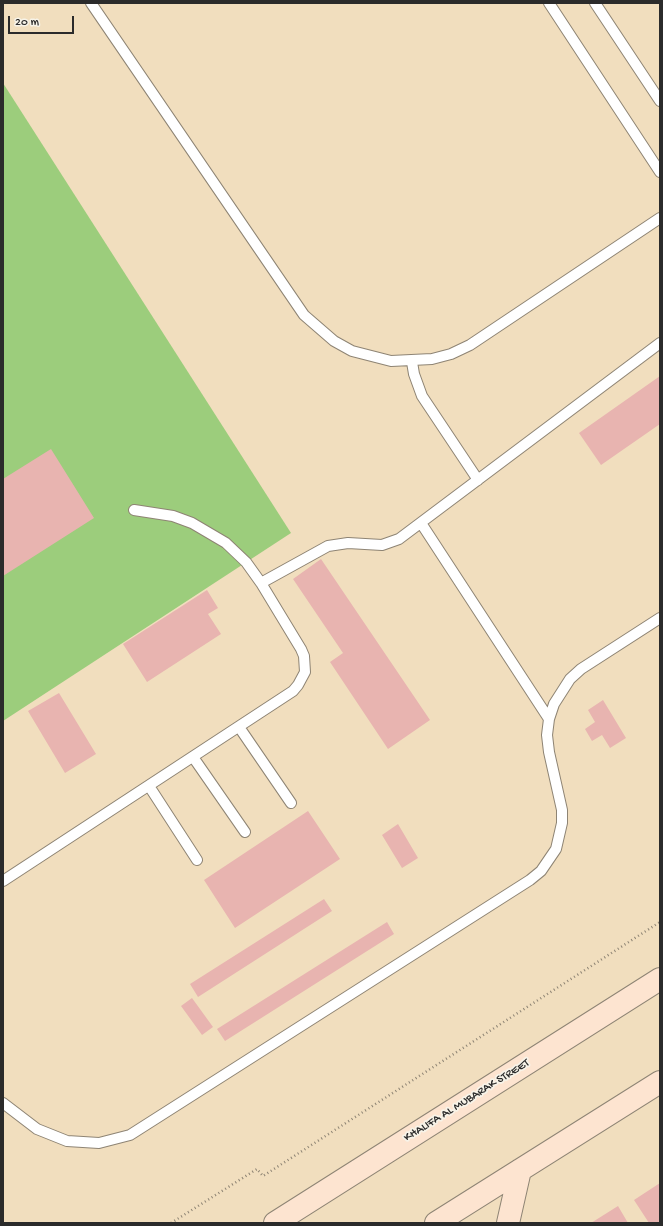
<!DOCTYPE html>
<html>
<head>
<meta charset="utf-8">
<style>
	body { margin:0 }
	#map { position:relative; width:663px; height:1226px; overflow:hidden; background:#f1debe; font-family:"Gochi Hand",sans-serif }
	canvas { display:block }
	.frame { position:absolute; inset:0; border:4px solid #2b2b2b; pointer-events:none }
	.scale { position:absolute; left:8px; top:16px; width:66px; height:18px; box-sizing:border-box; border:2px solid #2b2b2b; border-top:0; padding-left:5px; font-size:12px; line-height:14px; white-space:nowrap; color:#2b2b2b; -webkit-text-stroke:3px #f7f3e8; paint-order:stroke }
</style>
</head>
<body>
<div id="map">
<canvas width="663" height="1226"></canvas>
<div class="frame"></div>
<div class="scale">20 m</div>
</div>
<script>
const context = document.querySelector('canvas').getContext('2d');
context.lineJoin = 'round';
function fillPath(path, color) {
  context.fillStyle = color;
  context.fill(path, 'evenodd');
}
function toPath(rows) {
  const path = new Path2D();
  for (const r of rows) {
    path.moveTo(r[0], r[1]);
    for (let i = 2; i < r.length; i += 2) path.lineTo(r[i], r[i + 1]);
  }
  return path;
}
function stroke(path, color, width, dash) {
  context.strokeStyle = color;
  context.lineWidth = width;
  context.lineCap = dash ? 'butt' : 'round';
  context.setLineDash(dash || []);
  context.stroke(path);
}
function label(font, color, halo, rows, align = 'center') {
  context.font = font + ' "Gochi Hand",sans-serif';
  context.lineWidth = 3.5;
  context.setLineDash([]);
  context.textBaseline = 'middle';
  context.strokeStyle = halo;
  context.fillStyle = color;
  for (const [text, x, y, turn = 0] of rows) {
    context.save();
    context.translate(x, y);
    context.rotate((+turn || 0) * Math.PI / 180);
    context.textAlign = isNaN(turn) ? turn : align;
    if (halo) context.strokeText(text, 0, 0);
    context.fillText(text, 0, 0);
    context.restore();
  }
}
fillPath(toPath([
	[3,83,291,533,3,721]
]), '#9ccd7c');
fillPath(toPath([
	[660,376,660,424,601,465,579,433],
	[51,449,94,518,3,576,3,479],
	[321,559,430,720,388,749,330,662,343,653,293,579],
	[207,590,218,608,208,614,221,634,147,682,123,644],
	[59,693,96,754,65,773,28,711],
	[603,700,626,738,610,748,602,735,592,741,585,729,595,722,588,710],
	[308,811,340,859,235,928,204,880],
	[398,824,418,858,402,868,382,835],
	[324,899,332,911,198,997,190,984],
	[387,922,394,934,225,1041,217,1029],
	[192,998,213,1027,202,1035,181,1006],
	[660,1183,660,1223,649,1223,634,1200],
	[618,1206,628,1223,591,1223]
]), '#e8b4b0');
const service = toPath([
	[91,3,304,315,334,341,352,351,391,361,432,359,451,354,470,345,660,218],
	[549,3,660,172],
	[595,3,660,101],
	[412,362,414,374,422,396,478,480],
	[421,523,549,719],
	[261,583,328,546,348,543,382,545,399,539,660,343],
	[239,727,291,803],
	[193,757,245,832],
	[149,786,197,860],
	[3,881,293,691,298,685,305,672,304,656,301,649,261,583,246,562,226,543,192,523,173,516,134,510],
	[3,1103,37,1129,67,1141,99,1143,130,1135,530,880,541,871,556,849,562,823,562,810,549,752,547,735,549,719,554,704,570,679,581,669,660,618]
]);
const secondary = toPath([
	[275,1223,660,979],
	[436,1223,660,1082],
	[508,1223,520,1170]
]);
stroke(service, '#8e8474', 12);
stroke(secondary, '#8e8474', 24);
stroke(toPath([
	[171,1223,257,1169,263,1176,660,922]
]), '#8e8474', 2.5, [1, 3]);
stroke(service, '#fff', 10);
stroke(secondary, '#fde4d0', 22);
label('12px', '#2b2b2b', '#f7f3e8', [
	["KHALIFA AL MUBARAK STREET",467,1101,-32]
]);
</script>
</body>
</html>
